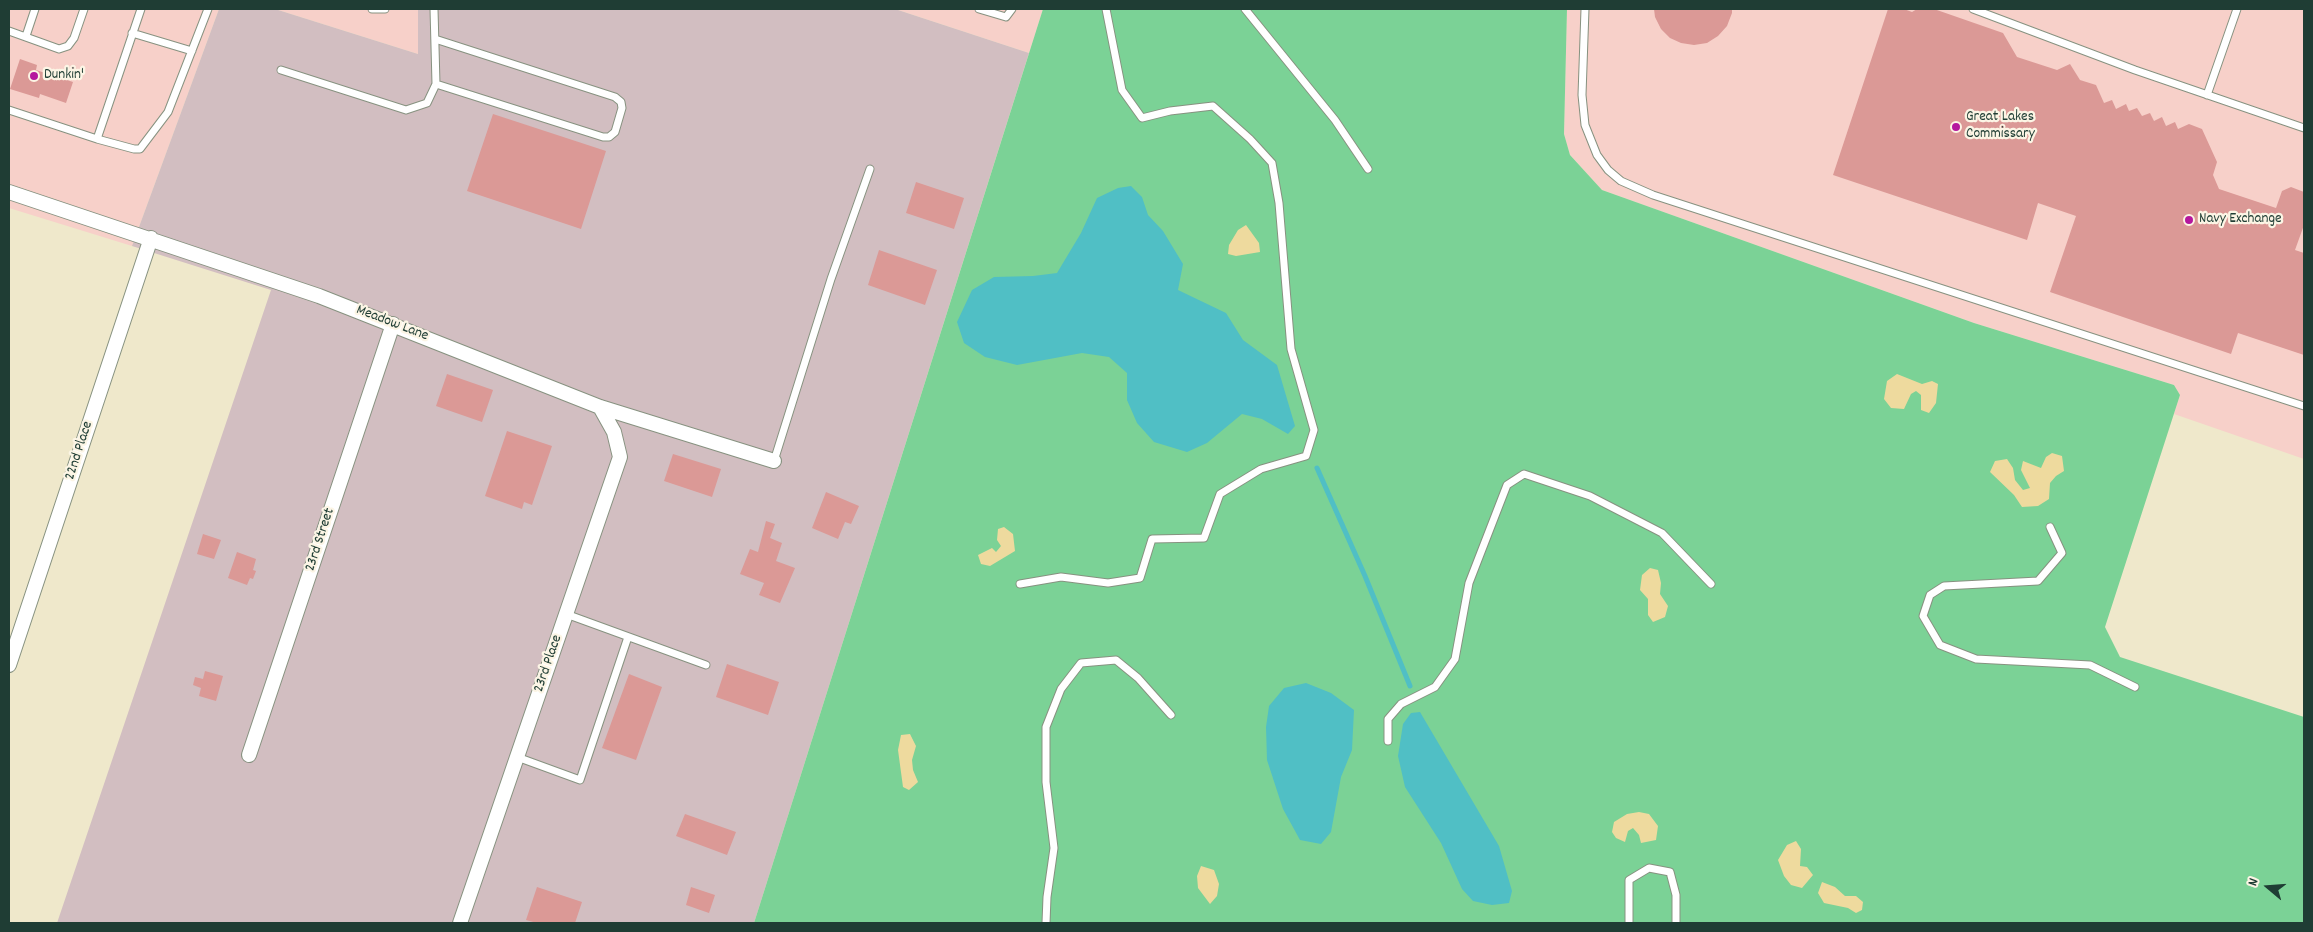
<!DOCTYPE html>
<html>
<head>
<meta charset="utf-8">
<style>
	body { margin:0 }
	#map { position:relative; width:2313px; height:932px; overflow:hidden; background:#efe8cb; font-family:Dekko,sans-serif }
	canvas { display:block }
	.frame { position:absolute; inset:0; border:10px solid #1f3d34; pointer-events:none }
	.north { position:absolute; left:2243px; top:862px; width:50px; height:50px; -webkit-text-stroke:4px #fcf5e5; paint-order:stroke; rotate:288deg; font-size:14px; font-weight:700; line-height:20px; text-align:center; color:#1f3d34 }
	.north::after { content:''; display:block; margin:auto; width:18px; height:22px; background:#1f3d34; clip-path:polygon(50% 0,100% 100%,50% 72%,0 100%) }
</style>
</head>
<body>
<div id="map">
<canvas width="2313" height="932"></canvas>
<div class="frame"></div>
<div class="north">N</div>
</div>
<script>
const context = document.querySelector('canvas').getContext('2d');
context.lineJoin = 'round';
function fillPath(path, color) {
  context.fillStyle = color;
  context.fill(path, 'evenodd');
}
function toPath(rows) {
  const path = new Path2D();
  for (const r of rows) {
    path.moveTo(r[0], r[1]);
    for (let i = 2; i < r.length; i += 2) path.lineTo(r[i], r[i + 1]);
  }
  return path;
}
function stroke(path, color, width, dash) {
  context.strokeStyle = color;
  context.lineWidth = width;
  context.lineCap = dash ? 'butt' : 'round';
  context.setLineDash(dash || []);
  context.stroke(path);
}
function label(font, color, halo, rows, align = 'center') {
  context.font = font + ' Dekko,sans-serif';
  context.lineWidth = 4.5;
  context.setLineDash([]);
  context.textBaseline = 'middle';
  context.strokeStyle = halo;
  context.fillStyle = color;
  for (const [text, x, y, turn = 0] of rows) {
    context.save();
    context.translate(x, y);
    context.rotate((+turn || 0) * Math.PI / 180);
    context.textAlign = isNaN(turn) ? turn : align;
    if (halo) context.strokeText(text, 0, 0);
    context.fillText(text, 0, 0);
    context.restore();
  }
}
fillPath(toPath([
	[9,9,219,9,132,246,9,208],
	[275,9,418,9,418,54],
	[895,9,1043,9,1029,53],
	[1567,9,2304,9,2304,459,2174,414,2180,395,2174,385,1974,323,1602,190,1570,155,1564,134]
]), '#f7d0c9');
fillPath(toPath([
	[219,9,275,9,418,54,418,9,895,9,1029,53,754,923,57,923,271,290,132,246]
]), '#d2bec1');
fillPath(toPath([
	[1043,9,1567,9,1564,134,1570,155,1602,190,1974,323,2174,385,2180,395,2105,627,2120,657,2304,717,2304,923,754,923]
]), '#7bd296');
fillPath(toPath([
	[1246,225,1259,243,1260,252,1236,256,1228,254,1229,245,1238,230],
	[1897,374,1922,384,1932,381,1938,384,1936,403,1929,413,1921,410,1921,395,1916,391,1911,394,1904,409,1891,408,1884,399,1887,381],
	[2052,453,2062,456,2064,471,2056,476,2050,483,2049,499,2038,506,2022,507,2014,495,1990,472,1995,461,2007,459,2013,468,2015,480,2023,490,2030,488,2021,470,2023,461,2041,468,2046,457],
	[1004,527,1013,534,1015,551,990,566,981,564,978,555,992,548,996,552,1001,546,997,540,998,529],
	[1650,568,1658,570,1661,583,1660,594,1668,606,1665,617,1653,622,1648,615,1648,599,1640,590,1642,575],
	[910,734,916,746,912,760,913,770,918,782,909,790,903,787,898,750,901,735],
	[1639,812,1649,814,1658,826,1656,840,1641,843,1639,835,1633,828,1628,831,1625,842,1616,838,1612,832,1614,822,1627,814],
	[1796,841,1801,849,1800,866,1807,867,1813,875,1802,888,1791,885,1784,876,1778,860,1787,845],
	[1201,866,1214,870,1219,884,1217,896,1210,904,1198,888,1197,876],
	[1822,882,1835,887,1845,896,1856,896,1863,902,1862,910,1856,913,1848,908,1824,903,1818,893]
]), '#eeda9e');
fillPath(toPath([
	[1131,186,1142,197,1148,215,1163,231,1183,264,1178,290,1226,313,1243,340,1277,365,1295,426,1288,434,1262,419,1242,414,1207,443,1187,452,1154,442,1137,423,1127,400,1127,373,1109,357,1082,353,1017,365,985,357,964,343,957,322,972,290,994,277,1033,276,1057,273,1081,233,1097,198,1118,188],
	[1306,683,1331,693,1354,710,1352,750,1341,777,1331,832,1321,844,1300,840,1283,809,1267,760,1266,727,1269,706,1284,688],
	[1420,712,1499,846,1512,891,1509,903,1492,905,1473,901,1462,889,1441,843,1405,787,1398,756,1403,724,1411,713]
]), '#50bfc5');
stroke(toPath([
	[1317,468,1365,576,1410,686]
]), '#50bfc5', 5);
fillPath(toPath([
	[1654,9,1732,9,1732,13,1727,26,1718,36,1707,43,1694,45,1681,43,1670,38,1661,29,1655,17],
	[1888,9,1904,9,1912,12,1917,9,1934,9,2003,33,2017,57,2057,70,2070,64,2080,80,2096,85,2104,103,2112,100,2116,109,2126,104,2129,111,2137,108,2142,116,2150,113,2154,121,2162,117,2166,126,2175,122,2178,129,2189,124,2202,129,2217,162,2213,175,2219,189,2276,208,2282,191,2291,187,2304,192,2304,225,2295,250,2304,253,2304,355,2238,333,2231,354,2050,292,2076,216,2038,203,2027,240,1833,175],
	[20,59,37,65,36,70,73,82,66,103,40,94,39,98,10,89],
	[493,114,606,151,581,229,467,191],
	[916,182,964,198,954,229,906,213],
	[879,250,937,270,925,305,868,285],
	[447,374,493,390,482,422,436,406],
	[507,431,552,446,532,505,524,502,522,509,485,496],
	[673,454,721,469,712,497,664,481],
	[826,492,859,506,851,524,845,522,838,539,812,528],
	[766,521,775,524,770,538,782,543,776,561,795,568,780,603,759,595,764,583,740,574,750,549,758,552],
	[203,534,221,540,214,559,197,554],
	[237,552,256,559,253,570,256,571,253,579,250,578,247,585,228,578],
	[727,664,779,682,768,715,716,697],
	[205,671,223,676,216,701,199,696,201,688,193,685,195,677,203,679],
	[629,674,662,687,636,760,602,748],
	[685,814,736,832,727,855,676,836],
	[537,887,582,902,575,923,537,923,526,920],
	[691,887,715,895,709,913,686,905]
]), '#db9996');
const lane = toPath([
	[372,9,385,9],
	[979,9,1006,17,1012,9],
	[1245,9,1335,120,1368,169],
	[1585,9,1582,95,1585,125,1597,155,1608,170,1621,181,1653,195,2304,406],
	[1973,9,2135,70,2304,128],
	[9,31,59,49,68,46,74,38,84,9],
	[132,33,192,51],
	[26,36,35,9],
	[435,39,615,97,621,102,622,108,615,132,609,137,603,137,436,84],
	[281,70,406,110,427,103,436,84,434,9],
	[2207,95,2237,9],
	[9,110,97,139,134,149,140,149,168,112,208,9],
	[97,139,141,9],
	[774,461,831,279,870,169],
	[2050,527,2062,553,2038,581,1944,586,1930,595,1923,616,1940,645,1976,659,2090,665,2135,687],
	[1020,584,1061,577,1108,583,1140,578,1152,539,1204,538,1220,494,1261,469,1306,456,1314,430,1291,349,1279,203,1272,163,1250,139,1213,106,1170,111,1142,118,1122,90,1106,9],
	[566,614,706,665],
	[1388,741,1388,719,1401,704,1435,687,1455,659,1469,583,1507,485,1524,474,1590,496,1662,533,1711,584],
	[517,757,580,780,628,637],
	[1046,923,1047,897,1054,848,1046,782,1046,727,1061,689,1081,663,1116,660,1138,678,1171,715],
	[1629,923,1629,880,1649,868,1670,872,1676,895,1676,923]
]);
const street = toPath([
	[9,192,319,296,600,407,774,461],
	[9,665,151,238],
	[249,755,393,324],
	[460,923,620,457,614,432,600,407]
]);
stroke(lane, '#879280', 9);
stroke(street, '#879280', 16);
stroke(lane, '#fff', 7);
stroke(street, '#fff', 14);
for (const [x, y, r, color] of [
	[34,76,5,"#b5179e"],
	[1956,127,5,"#b5179e"],
	[2189,220,5,"#b5179e"]
]) {
  const dot = new Path2D();
  dot.arc(x, y, r, 0, 2 * Math.PI);
  context.fillStyle = color;
  context.fill(dot);
  stroke(dot, '#fcf5e5', 2);
}
label('15px', '#1f3d34', '#fcf5e5', [
	["Dunkin'",44,76],
	["Great Lakes",1966,118],
	["Commissary",1966,135],
	["Navy Exchange",2199,220]
], 'left');
label('15px', '#1f3d34', '#fcf5e5', [
	["Meadow Lane",392,324,21],
	["22nd Place",80,451,-72],
	["23rd Street",321,540,-72],
	["23rd Place",549,664,-71]
]);
</script>
</body>
</html>
